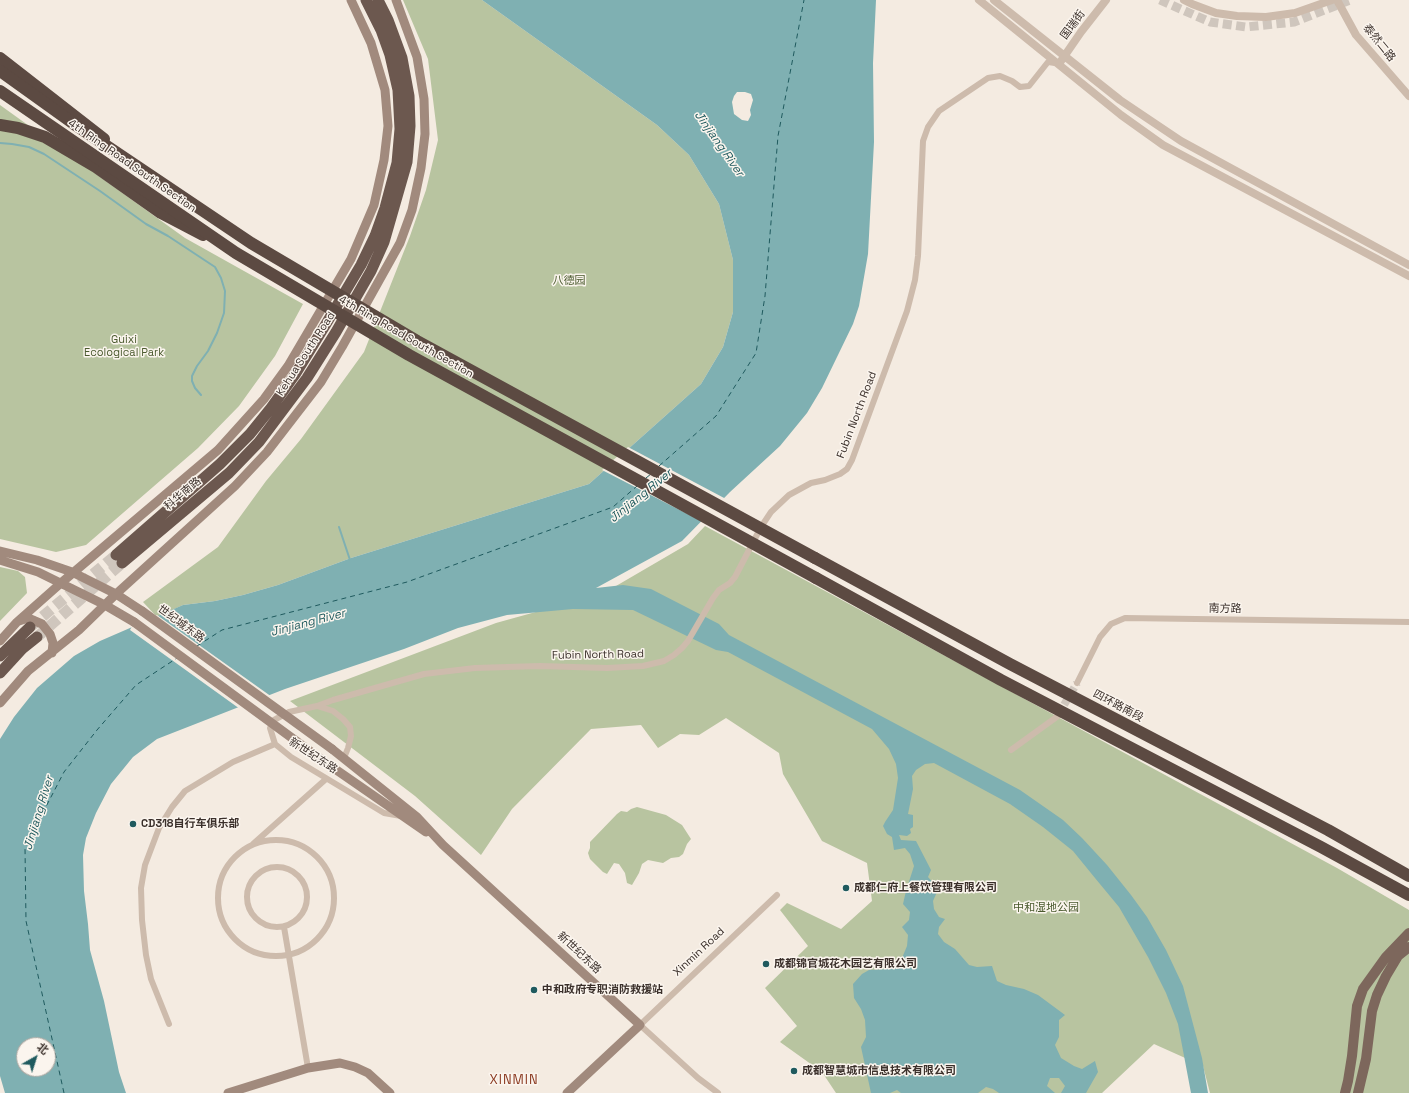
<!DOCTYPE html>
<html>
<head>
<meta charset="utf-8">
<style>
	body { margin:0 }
	#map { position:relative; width:1409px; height:1093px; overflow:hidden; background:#f4ebe1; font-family:"Space Grotesk","Noto Sans SC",sans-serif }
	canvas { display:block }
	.north { position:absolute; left:16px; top:1037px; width:40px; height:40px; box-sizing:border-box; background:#fbf5ee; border:1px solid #aea6a0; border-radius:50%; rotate:39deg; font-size:11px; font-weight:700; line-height:16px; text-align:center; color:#3b302b }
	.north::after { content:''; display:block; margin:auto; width:14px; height:18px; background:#1f5a5e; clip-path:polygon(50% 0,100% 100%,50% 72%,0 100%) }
</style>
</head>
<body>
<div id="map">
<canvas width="1409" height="1093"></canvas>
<div class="north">北</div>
</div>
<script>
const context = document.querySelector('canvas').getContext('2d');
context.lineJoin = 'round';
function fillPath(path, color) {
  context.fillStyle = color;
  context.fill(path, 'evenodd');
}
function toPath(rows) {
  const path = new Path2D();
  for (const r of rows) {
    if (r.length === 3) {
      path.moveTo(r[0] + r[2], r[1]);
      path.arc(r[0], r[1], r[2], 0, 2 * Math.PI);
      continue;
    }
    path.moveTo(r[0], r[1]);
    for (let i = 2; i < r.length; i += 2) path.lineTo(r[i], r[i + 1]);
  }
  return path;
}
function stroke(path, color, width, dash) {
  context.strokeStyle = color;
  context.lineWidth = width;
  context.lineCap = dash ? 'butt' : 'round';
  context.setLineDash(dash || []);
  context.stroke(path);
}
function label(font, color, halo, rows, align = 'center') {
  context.font = font + ' "Space Grotesk","Noto Sans SC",sans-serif';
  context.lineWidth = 3;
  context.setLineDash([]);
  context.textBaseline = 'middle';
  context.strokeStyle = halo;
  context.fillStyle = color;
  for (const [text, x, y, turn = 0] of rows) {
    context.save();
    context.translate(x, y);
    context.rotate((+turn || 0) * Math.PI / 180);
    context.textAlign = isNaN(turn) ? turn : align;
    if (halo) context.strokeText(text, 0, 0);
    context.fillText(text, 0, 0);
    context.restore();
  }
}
fillPath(toPath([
	[403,0,482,0,657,125,689,155,719,204,733,260,733,312,723,347,701,384,589,484,351,558,278,585,243,595,215,601,183,605,157,617,143,602,218,547,266,481,301,439,364,352,410,236,426,190,438,140,428,59],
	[0,105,185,238,303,304,275,356,239,406,198,448,86,545,56,552,0,539],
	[705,526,1337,868,1409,910,1409,1093,1210,1093,1203,1066,1154,1044,1102,1093,836,1093,822,1072,780,1042,797,1026,765,988,808,946,780,910,787,903,841,929,872,901,867,863,822,841,783,774,779,753,726,718,699,735,680,734,658,748,641,725,591,729,512,809,481,855,415,796,290,701,496,623,604,593,688,544],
	[0,567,18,571,25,577,27,593,0,621],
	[637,807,666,815,682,825,691,839,687,844,683,854,679,857,671,858,663,863,648,860,642,864,639,873,632,885,627,883,625,873,619,864,614,863,607,874,603,872,590,859,588,853,590,848,590,842,617,814,621,811,627,812,631,809]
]), '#b8c4a0');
fillPath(toPath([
	[482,0,876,0,873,63,874,142,868,254,859,306,853,324,822,388,807,413,780,446,730,492,682,541,596,588,623,585,651,589,719,624,729,635,1020,790,1063,820,1082,838,1107,865,1131,895,1147,917,1166,950,1183,986,1202,1058,1208,1093,1191,1093,1178,1024,1166,993,1148,957,1119,907,1095,878,1073,851,1043,827,1010,804,934,763,925,764,916,770,912,776,913,789,908,814,913,815,913,827,910,829,911,833,907,836,899,835,901,840,916,841,931,870,928,877,936,886,937,892,933,901,934,909,939,917,945,919,939,927,938,934,944,942,955,949,969,965,977,967,992,966,997,981,1006,985,1024,989,1038,995,1065,1015,1059,1020,1059,1037,1055,1045,1061,1058,1074,1066,1082,1069,1095,1061,1098,1072,1086,1093,1061,1093,1065,1086,1059,1078,1050,1078,1047,1086,1055,1093,999,1093,993,1089,986,1087,978,1093,901,1093,897,1090,890,1093,871,1093,861,1047,866,1037,865,1020,861,1009,854,998,853,984,862,974,869,970,887,969,902,958,907,946,908,935,902,927,909,920,910,912,903,904,906,891,914,866,910,854,905,848,894,850,892,837,887,834,883,826,885,822,893,810,898,778,896,764,889,749,872,729,728,652,716,650,633,610,573,609,507,615,458,628,404,649,285,689,157,739,133,757,111,784,96,813,86,838,83,855,84,891,88,924,90,950,104,1001,119,1072,126,1093,5,1093,0,1076,0,739,14,717,37,688,74,656,100,641,183,605,215,601,243,595,278,585,351,558,589,484,701,384,723,347,733,312,733,260,719,204,689,155,657,125],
	[737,92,745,92,751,94,753,100,750,110,751,115,748,121,742,120,734,114,732,102,734,96],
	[24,1045,48,1045,48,1069,24,1069]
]), '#7fb0b2');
fillPath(toPath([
	[628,447,726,499,703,522,602,470],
	[157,615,272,697,240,709,130,630,133,624]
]), '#f4ebe1');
stroke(toPath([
	[0,143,12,144,29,147,44,154,100,191,146,224,168,236,215,267,221,278,225,291,224,313,217,333,208,351,197,366,192,376,192,381,195,388,201,395],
	[339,527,350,560]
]), '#7fb0b2', 2);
stroke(toPath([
	[659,466,716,416,756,353,765,296,778,136,804,0],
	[646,478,651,474],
	[197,646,222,630,407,582,613,507,637,486],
	[64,1093,26,921,25,847,64,772,97,730,136,685,177,658]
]), '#1f5a5e', 1, [5, 4]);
stroke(toPath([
	[1058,715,1077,683]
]), '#cfc6bd', 8, [8, 4]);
stroke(toPath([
	[1160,0,1210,22,1246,27,1294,22,1350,0]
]), '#cfc6bd', 9, [9, 4.5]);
stroke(toPath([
	[30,627,116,555],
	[37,637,122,563]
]), '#cfc6bd', 11, [11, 5.5]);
stroke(toPath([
	[1077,683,1100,637,1111,624,1125,618,1409,622],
	[317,706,333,700,424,674,475,668,540,666,607,668,643,666,664,661,674,655,682,648,688,641,713,598,719,590,730,583,735,577,761,527,771,512,789,495,811,483,825,480,840,474,847,469,852,460,907,311,915,280,918,256,923,141,928,127,939,111,988,78,1000,76,1012,81,1020,87,1029,86,1048,62,1055,63],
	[275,744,291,757,384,813,401,816],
	[275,744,270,728,274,720,289,712,317,706,333,711,343,719,350,727,351,736,348,748,344,758],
	[1011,750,1058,716],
	[276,898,58],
	[253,844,326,779],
	[277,897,30],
	[284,927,308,1068],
	[169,1024,151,979,146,955,142,920,141,888,145,865,159,828,172,807,185,791,233,762,275,744],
	[718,1093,698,1078,640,1025,777,895]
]), '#cdbbac', 6);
stroke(toPath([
	[979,0,1121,115,1163,145,1409,276],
	[994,0,1120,100,1181,141,1409,265],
	[1184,0,1192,4,1216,13,1237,16,1266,17,1295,13,1332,0],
	[1337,0,1356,35,1409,96],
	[1061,61,1081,32,1106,0]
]), '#cdbbac', 8);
stroke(toPath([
	[0,551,37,560,72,572,116,594,142,611],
	[0,560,38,572,105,605,134,622],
	[19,621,28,618,42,624,50,634,53,643,52,653],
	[0,641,17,622,61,583,218,450,264,399,288,366,351,259,374,205,384,160,388,126,385,90,371,43,351,0],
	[0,703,28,671,79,630,116,594,235,486,267,452,321,382,342,347,400,243,412,210,421,168,425,134,424,99,417,57,396,0],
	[332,749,417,817,443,845,640,1025,567,1093],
	[322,760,426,832],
	[228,1093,308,1068,340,1063,355,1067,368,1073,390,1093]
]), '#a18a7d', 9);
stroke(toPath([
	[1345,1093,1348,1081,1352,1056,1357,1006,1363,989,1386,957,1409,933],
	[1358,1093,1366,1059,1372,1011,1377,995,1386,976,1398,956,1409,947]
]), '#7d675c', 10);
stroke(toPath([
	[116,555,220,464,250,434,271,408,296,373,326,324,361,265,375,236,385,208,397,163,400,129,398,90,390,55,381,30,366,0],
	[122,563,229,473,259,442,307,378,336,332,371,271,384,242,407,162,410,126,409,96,402,58,388,20,378,0],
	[0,656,30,627],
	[0,673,22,649,37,637]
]), '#6c584f', 11);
stroke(toPath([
	[0,58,104,139],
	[0,125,18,128,45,137,96,167,161,213,203,235],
	[815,558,1010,664,1328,830,1409,876],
	[816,578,1001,680,1321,847,1409,895]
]), '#5c4a42', 12);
stroke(toPath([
	[142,611,332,749],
	[134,622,322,760]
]), '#a18a7d', 9);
stroke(toPath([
	[0,71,77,126,251,243,417,341,815,558],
	[0,91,236,253,409,355,816,578]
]), '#5c4a42', 12);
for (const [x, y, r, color] of [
	[133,824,4,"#1f5a5e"],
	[846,888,4,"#1f5a5e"],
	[766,964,4,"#1f5a5e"],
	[534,990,4,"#1f5a5e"],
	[794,1071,4,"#1f5a5e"]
]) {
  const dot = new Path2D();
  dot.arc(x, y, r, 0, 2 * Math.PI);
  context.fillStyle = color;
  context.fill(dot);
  stroke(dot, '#fbf5ee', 1.5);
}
label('11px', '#3b302b', '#fbf5ee', [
	["国瑞街",1073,25,-54],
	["泰然二路",1379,43,51],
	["4th Ring Road South Section",132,166,35],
	["4th Ring Road South Section",406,337,30],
	["Kehua South Road",306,354,-57],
	["Fubin North Road",857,415,-69],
	["科华南路",183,494,-40],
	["南方路",1225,609,1],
	["世纪城东路",181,624,36],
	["Fubin North Road",598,655,-1],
	["四环路南段",1118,706,28],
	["新世纪东路",313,756,33],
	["Xinmin Road",699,952,-43],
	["新世纪东路",579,953,43]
]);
label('11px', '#4a5a2e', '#fbf5ee', [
	["八德园",569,281],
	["Guixi",124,340],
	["Ecological Park",124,353],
	["中和湿地公园",1046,908]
]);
label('bold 11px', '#3b302b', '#fbf5ee', [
	["CD318自行车俱乐部",141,824],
	["成都仁府上餐饮管理有限公司",854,888],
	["成都锦官城花木园艺有限公司",774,964],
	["中和政府专职消防救援站",542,990],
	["成都智慧城市信息技术有限公司",802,1071]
], 'left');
label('italic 12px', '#1f5a5e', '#fbf5ee', [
	["Jinjiang River",719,144,55],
	["Jinjiang River",641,496,-39],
	["Jinjiang River",308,623,-15],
	["Jinjiang River",39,813,-73]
]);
context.letterSpacing = '1px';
label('13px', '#8c3b22', '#fbf5ee', [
	["XINMIN",514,1080]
]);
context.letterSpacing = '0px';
</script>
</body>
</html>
